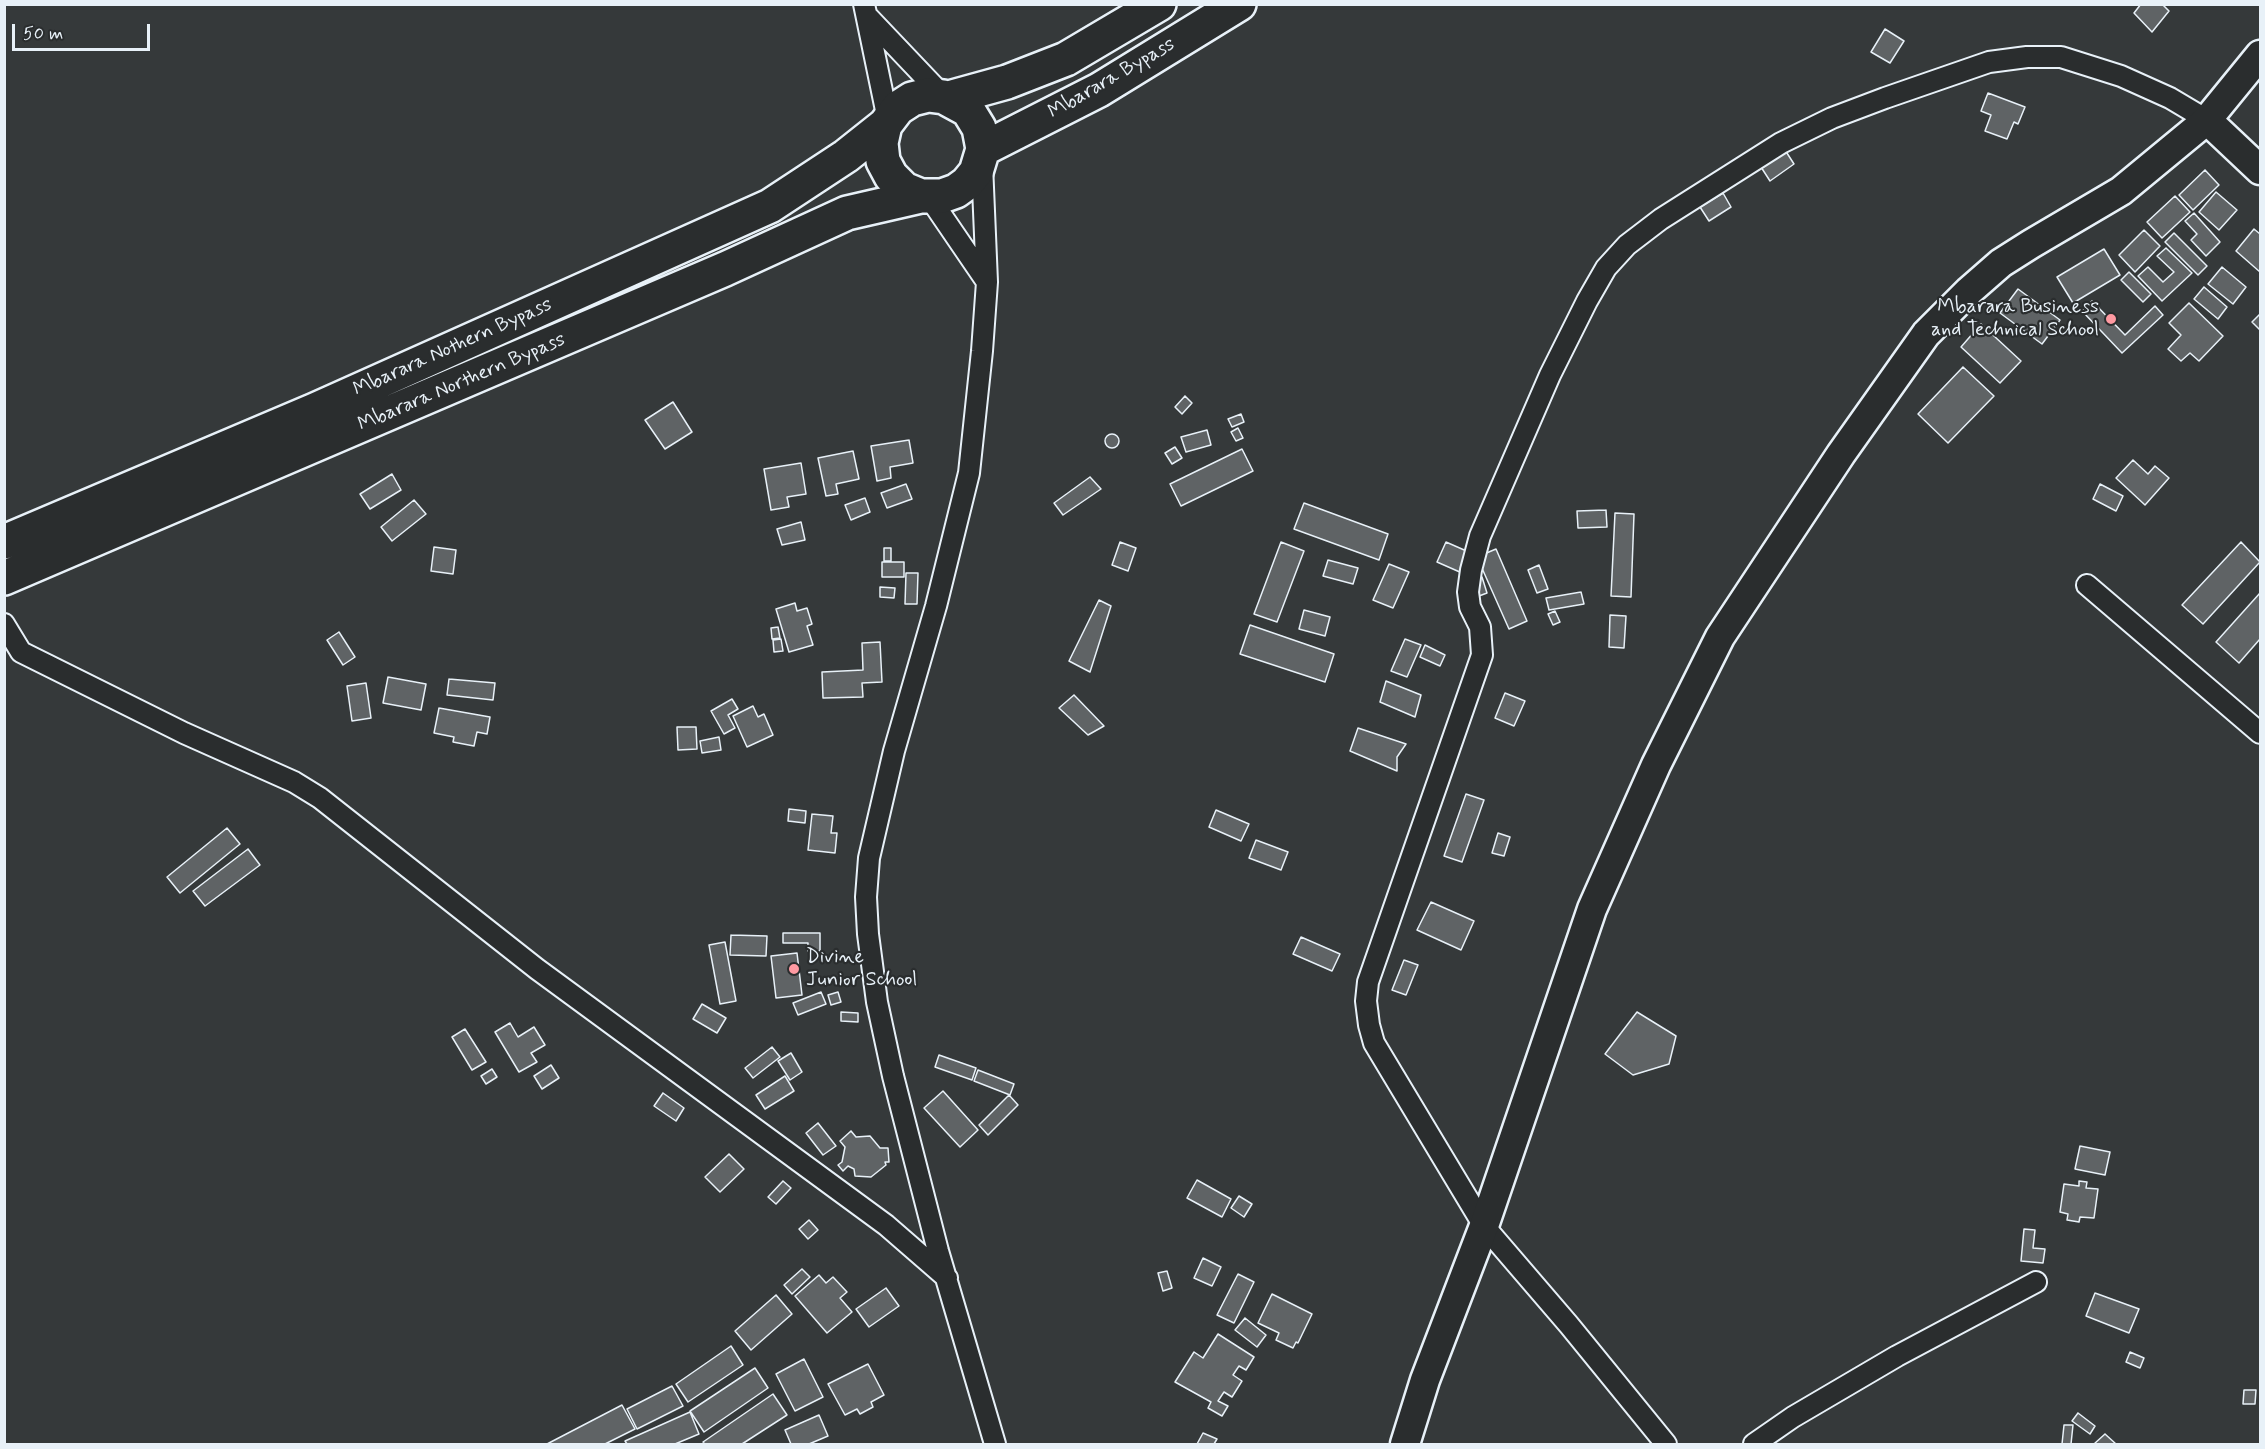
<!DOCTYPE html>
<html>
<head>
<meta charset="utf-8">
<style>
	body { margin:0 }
	#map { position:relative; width:2265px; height:1449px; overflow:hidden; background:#35393a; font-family:Mynerve,sans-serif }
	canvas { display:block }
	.frame { position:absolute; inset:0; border:6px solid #e8f1f8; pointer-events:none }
	.scale { position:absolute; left:12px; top:24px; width:138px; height:27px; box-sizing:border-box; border:3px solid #e8f1f8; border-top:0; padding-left:8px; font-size:18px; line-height:21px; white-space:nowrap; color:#e8f1f8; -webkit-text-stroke:4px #2a2d2e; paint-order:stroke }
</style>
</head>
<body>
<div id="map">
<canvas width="2265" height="1449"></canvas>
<div class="frame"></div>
<div class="scale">50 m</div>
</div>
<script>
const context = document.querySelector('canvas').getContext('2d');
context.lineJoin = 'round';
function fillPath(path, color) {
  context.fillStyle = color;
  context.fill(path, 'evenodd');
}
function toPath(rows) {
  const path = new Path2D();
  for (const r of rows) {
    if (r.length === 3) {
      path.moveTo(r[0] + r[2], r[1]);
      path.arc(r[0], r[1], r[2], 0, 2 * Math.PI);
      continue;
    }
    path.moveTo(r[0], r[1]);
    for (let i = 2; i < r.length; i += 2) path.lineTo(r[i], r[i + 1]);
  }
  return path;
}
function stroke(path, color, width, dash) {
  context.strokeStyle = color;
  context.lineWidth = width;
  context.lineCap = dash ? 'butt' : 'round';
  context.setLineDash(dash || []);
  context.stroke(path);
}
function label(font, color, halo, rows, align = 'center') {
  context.font = font + ' Mynerve,sans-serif';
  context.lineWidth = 4.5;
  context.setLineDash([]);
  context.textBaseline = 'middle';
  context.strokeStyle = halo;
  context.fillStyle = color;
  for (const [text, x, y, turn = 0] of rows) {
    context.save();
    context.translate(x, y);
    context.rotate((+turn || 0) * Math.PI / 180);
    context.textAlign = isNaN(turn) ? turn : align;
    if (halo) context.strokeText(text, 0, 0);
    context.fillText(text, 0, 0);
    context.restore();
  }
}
const building = toPath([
	[2141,4,2162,4,2169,11,2152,32,2134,13,2141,4],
	[1885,29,1904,41,1890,63,1871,52,1885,29],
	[1988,93,2025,107,2018,124,2014,122,2007,139,1985,131,1991,115,1981,111,1988,93],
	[1785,150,1794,164,1770,181,1761,167,1785,150],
	[2205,170,2219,185,2193,210,2179,195,2205,170],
	[2216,192,2237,210,2219,230,2199,212,2216,192],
	[1723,193,1731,207,1709,221,1700,207,1723,193],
	[2175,196,2190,212,2162,238,2147,222,2175,196],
	[2194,213,2220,242,2206,256,2191,240,2197,234,2185,221,2194,213],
	[2254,229,2260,234,2260,272,2236,251,2254,229],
	[2144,230,2160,246,2135,272,2119,255,2144,230],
	[2174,233,2207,266,2198,275,2165,242,2174,233],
	[2166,248,2192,273,2162,301,2138,276,2148,267,2163,282,2174,272,2157,256,2166,248],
	[2104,249,2120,275,2073,303,2057,277,2104,249],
	[2222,267,2246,287,2233,304,2208,284,2222,267],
	[2129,272,2151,294,2143,302,2121,280,2129,272],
	[2204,287,2227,307,2218,319,2194,299,2204,287],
	[2018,289,2060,320,2042,344,2000,313,2018,289],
	[2092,301,2125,335,2155,306,2163,315,2122,353,2082,311,2092,301],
	[2189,303,2223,336,2199,361,2190,353,2181,361,2168,349,2181,335,2169,323,2189,303],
	[2260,314,2260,330,2252,322,2260,314],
	[1981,324,2021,361,2000,383,1961,347,1981,324],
	[1963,367,1994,396,1948,443,1918,414,1963,367],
	[1185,396,1192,403,1182,414,1175,407,1185,396],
	[673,402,692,432,665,449,645,420,673,402],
	[1241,414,1244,422,1232,427,1228,419,1241,414],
	[1238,428,1243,438,1236,441,1231,432,1238,428],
	[1207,430,1211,445,1186,452,1181,437,1207,430],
	[1112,441,7],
	[909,440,913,463,890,467,891,478,877,481,871,446,909,440],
	[1175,447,1182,458,1172,464,1165,453,1175,447],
	[1242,449,1253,471,1181,506,1170,484,1242,449],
	[853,451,859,479,836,484,838,494,826,496,818,458,853,451],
	[2133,460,2148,474,2155,466,2169,478,2145,505,2116,478,2133,460],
	[801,463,806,494,787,497,789,507,771,510,764,469,801,463],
	[392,474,401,490,370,509,360,494,392,474],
	[1090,477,1101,489,1063,515,1054,503,1090,477],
	[906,484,912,499,887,508,881,493,906,484],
	[2100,484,2123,496,2116,511,2093,499,2100,484],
	[865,498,870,512,851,520,845,505,865,498],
	[414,500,426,514,392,541,381,527,414,500],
	[1304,503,1388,534,1379,560,1294,529,1304,503],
	[1606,510,1607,527,1578,528,1577,511,1606,510],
	[1615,513,1634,514,1631,597,1611,596,1615,513],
	[801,522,805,540,782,545,777,529,801,522],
	[1120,542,1136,548,1128,571,1112,565,1120,542],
	[1281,542,1304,551,1277,622,1254,614,1281,542],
	[1446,542,1471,553,1462,573,1437,562,1446,542],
	[2241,542,2260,562,2203,624,2182,605,2241,542],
	[434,547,456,550,453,574,431,571,434,547],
	[884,548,891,548,891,561,884,561,884,548],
	[1496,549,1527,621,1509,629,1477,557,1496,549],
	[1328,560,1358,568,1353,584,1323,576,1328,560],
	[882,562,904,562,904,577,882,577,882,562],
	[1389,564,1409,572,1393,608,1373,600,1389,564],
	[1539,565,1548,589,1537,593,1528,570,1539,565],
	[906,573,918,573,917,604,905,604,906,573],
	[1482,577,1487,593,1479,596,1474,579,1482,577],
	[880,587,895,588,894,598,880,597,880,587],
	[1581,592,1584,604,1549,610,1546,598,1581,592],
	[2260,593,2260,639,2239,663,2216,642,2260,593],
	[1099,600,1111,606,1090,672,1069,661,1099,600],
	[795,603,797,611,807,608,812,624,807,626,813,645,789,652,776,609,795,603],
	[1304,610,1330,617,1325,636,1299,629,1304,610],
	[1555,611,1560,622,1553,625,1548,614,1555,611],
	[1610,615,1626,616,1624,648,1609,647,1610,615],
	[1250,625,1334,654,1325,682,1240,654,1250,625],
	[778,627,780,638,772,639,771,628,778,627],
	[339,632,355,657,343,665,327,640,339,632],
	[781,639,783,651,774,652,773,640,781,639],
	[1405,639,1421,645,1407,677,1391,671,1405,639],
	[880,642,882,682,862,683,863,697,823,698,822,672,863,670,862,643,880,642],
	[1425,645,1445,655,1440,666,1420,657,1425,645],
	[388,677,426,684,421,710,383,703,388,677],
	[449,679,495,683,493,700,447,695,449,679],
	[1386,681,1421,695,1415,717,1380,702,1386,681],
	[366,683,371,718,352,721,347,686,366,683],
	[1505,693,1525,701,1514,726,1495,718,1505,693],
	[1074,695,1104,726,1088,735,1059,708,1074,695],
	[732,699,738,709,728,715,735,728,724,734,711,711,732,699],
	[753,706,758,717,764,714,773,735,747,747,733,716,753,706],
	[439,708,490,717,487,734,477,732,474,746,453,742,454,737,434,733,439,708],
	[677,727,696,727,697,749,678,750,677,727],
	[1358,728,1406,744,1397,757,1397,771,1350,751,1358,728],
	[719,737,721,750,702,753,700,741,719,737],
	[1466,794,1484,800,1462,862,1444,856,1466,794],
	[789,809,806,811,805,823,788,821,789,809],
	[1216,810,1249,824,1241,841,1209,827,1216,810],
	[812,814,833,816,831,833,837,833,835,853,808,850,812,814],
	[227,828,240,844,180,893,167,877,227,828],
	[1498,833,1510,837,1504,856,1492,853,1498,833],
	[1256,840,1288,852,1281,870,1249,858,1256,840],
	[248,849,260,865,205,906,193,891,248,849],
	[1431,902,1474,921,1461,950,1417,930,1431,902],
	[783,933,820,933,820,951,808,951,808,943,783,943,783,933],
	[731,935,767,936,766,956,730,955,731,935],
	[1301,937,1340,954,1332,971,1293,954,1301,937],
	[725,942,736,1001,720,1004,709,945,725,942],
	[797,953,802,995,776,998,771,956,797,953],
	[1404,960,1418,965,1406,995,1392,990,1404,960],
	[821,992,826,1004,798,1015,793,1003,821,992],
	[838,992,841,1002,831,1005,828,995,838,992],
	[702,1004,726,1018,717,1033,693,1019,702,1004],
	[841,1012,858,1013,858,1022,841,1021,841,1012],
	[1637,1012,1676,1036,1669,1064,1633,1075,1605,1054,1637,1012],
	[510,1023,518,1037,534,1027,545,1045,531,1053,537,1062,519,1072,495,1032,510,1023],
	[465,1029,486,1062,472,1070,452,1037,465,1029],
	[772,1047,780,1057,753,1078,745,1068,772,1047],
	[791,1053,802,1072,790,1080,778,1061,791,1053],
	[939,1055,976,1068,972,1080,935,1067,939,1055],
	[551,1065,559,1078,542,1089,534,1076,551,1065],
	[492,1069,497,1077,486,1084,481,1076,492,1069],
	[978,1070,1014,1084,1010,1095,974,1081,978,1070],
	[785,1076,794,1091,765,1109,756,1095,785,1076],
	[943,1091,978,1130,960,1147,924,1108,943,1091],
	[663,1093,684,1108,676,1121,654,1106,663,1093],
	[1009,1095,1018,1105,988,1135,979,1125,1009,1095],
	[818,1123,836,1146,823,1155,806,1133,818,1123],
	[851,1131,856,1137,870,1136,880,1148,888,1148,889,1162,885,1162,886,1165,871,1177,855,1176,854,1169,848,1166,843,1171,838,1165,842,1162,845,1147,840,1141,851,1131],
	[2080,1146,2110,1152,2105,1175,2075,1169,2080,1146],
	[729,1154,744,1169,720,1192,705,1177,729,1154],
	[1197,1180,1231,1199,1222,1217,1187,1198,1197,1180],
	[783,1181,791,1188,776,1204,768,1197,783,1181],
	[2079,1181,2087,1182,2086,1188,2098,1189,2094,1218,2080,1217,2079,1222,2067,1220,2068,1214,2060,1212,2064,1184,2079,1186,2079,1181],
	[1239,1196,1252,1204,1244,1217,1231,1208,1239,1196],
	[809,1220,818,1230,808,1239,799,1229,809,1220],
	[2024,1229,2035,1230,2033,1248,2045,1249,2043,1263,2021,1261,2024,1229],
	[1203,1258,1221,1267,1212,1286,1194,1278,1203,1258],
	[802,1269,810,1277,792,1294,784,1285,802,1269],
	[1167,1271,1172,1288,1163,1291,1158,1273,1167,1271],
	[1238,1274,1254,1282,1234,1323,1217,1315,1238,1274],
	[819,1275,826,1283,833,1277,847,1292,840,1298,852,1312,827,1333,795,1296,819,1275],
	[886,1288,899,1306,869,1327,856,1309,886,1288],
	[2095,1293,2139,1309,2129,1333,2086,1316,2095,1293],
	[1272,1294,1312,1314,1298,1343,1296,1342,1293,1348,1276,1340,1279,1333,1258,1323,1272,1294],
	[776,1295,792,1314,751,1350,735,1331,776,1295],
	[1245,1318,1266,1335,1257,1347,1235,1330,1245,1318],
	[1218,1334,1254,1357,1246,1370,1239,1366,1233,1375,1242,1381,1232,1397,1224,1392,1218,1401,1228,1406,1222,1416,1208,1408,1211,1402,1175,1382,1194,1352,1203,1358,1218,1334],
	[731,1346,743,1365,688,1402,676,1384,731,1346],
	[2130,1352,2144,1358,2140,1368,2126,1362,2130,1352],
	[804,1359,823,1397,795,1411,776,1374,804,1359],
	[868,1364,884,1395,871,1402,873,1407,860,1414,857,1409,845,1415,828,1384,868,1364],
	[755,1368,768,1388,704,1432,690,1411,755,1368],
	[672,1386,683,1406,637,1429,627,1409,672,1386],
	[2244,1390,2256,1390,2255,1404,2243,1404,2244,1390],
	[773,1394,787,1415,742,1444,705,1444,703,1442,773,1394],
	[622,1405,635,1429,605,1444,547,1444,622,1405],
	[690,1412,699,1434,675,1444,627,1444,625,1441,690,1412],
	[2078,1413,2095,1426,2090,1434,2072,1421,2078,1413],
	[819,1415,828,1436,809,1444,791,1444,785,1430,819,1415],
	[2064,1425,2073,1425,2071,1444,2062,1444,2064,1425],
	[1203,1433,1217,1439,1214,1444,1197,1444,1203,1433],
	[2105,1434,2116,1444,2094,1444,2105,1434]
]);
fillPath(building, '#5f6365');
stroke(building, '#e8f1f8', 1.5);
const street = toPath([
	[864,4,888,120],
	[868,17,944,97],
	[982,164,987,282,982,351,969,473,936,606,894,751,869,858,866,897,868,934,877,1002,893,1076,938,1251,995,1444],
	[929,197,987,282],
	[2087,585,2260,733],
	[4,624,21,652,184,733,294,782,320,798,537,969,886,1225,947,1278],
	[1666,1444,1569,1325,1484,1226,1374,1043,1369,1025,1366,1001,1368,982,1482,655,1480,627,1470,607,1468,592,1471,570,1480,536,1550,375,1587,301,1606,268,1627,245,1661,219,1781,143,1832,118,1885,98,1989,62,2027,57,2061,57,2121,76,2170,98,2207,120],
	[1754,1444,1793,1417,1897,1356,2036,1282]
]);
const secondary = toPath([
	[2207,120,2260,170],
	[1405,1444,1425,1380,1484,1226,1592,909,1656,765,1720,637,1841,454,1926,334,1969,291,2001,263,2031,244,2121,191,2207,120,2260,55]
]);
const highway = toPath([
	[949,98,1007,82,1066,59,1159,4],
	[983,149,1099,90,1239,4],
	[4,542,315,410,770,206,846,156,885,125,898,108,912,99,928,95,944,97,968,110,979,128,983,149,976,172,967,183,956,191,942,196,921,196,904,189,891,176,883,161,881,143,885,125],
	[4,578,725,269,847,213,921,196]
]);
stroke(street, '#e8f1f8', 24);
stroke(secondary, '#e8f1f8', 33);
stroke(highway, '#e8f1f8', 38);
stroke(street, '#2a2d2e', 20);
stroke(secondary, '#2a2d2e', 28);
stroke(highway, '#2a2d2e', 33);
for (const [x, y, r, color] of [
	[2111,319,6,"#ff9aa2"],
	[794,969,6,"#ff9aa2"]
]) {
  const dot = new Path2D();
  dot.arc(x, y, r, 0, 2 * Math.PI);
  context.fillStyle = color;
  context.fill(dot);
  stroke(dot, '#2a2d2e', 2);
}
label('20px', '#e8f1f8', '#2a2d2e', [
	["Mbarara Bypass",1112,79,-30],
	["Mbarara Nothern Bypass",453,348,-24],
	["Mbarara Northern Bypass",462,383,-23]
]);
label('20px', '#e8f1f8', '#2a2d2e', [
	["Mbarara Business",2099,308],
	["and Technical School",2099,331],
	["Divine",806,958,"left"],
	["Junior School",806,981,"left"]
], 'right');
</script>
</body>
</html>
